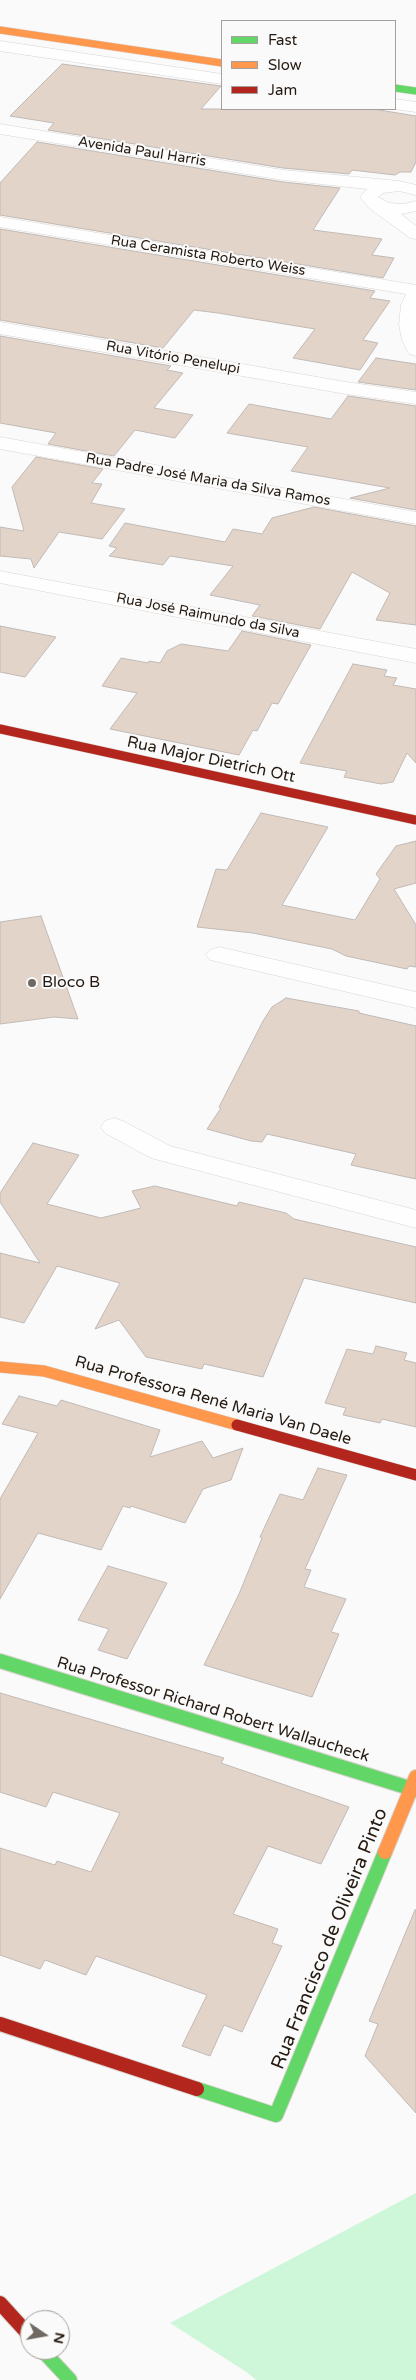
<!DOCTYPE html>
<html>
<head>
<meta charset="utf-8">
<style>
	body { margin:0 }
	#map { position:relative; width:416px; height:2380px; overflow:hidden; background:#fafafa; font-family:"Varela Round",sans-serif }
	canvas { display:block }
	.legend { position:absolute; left:221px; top:20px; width:175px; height:90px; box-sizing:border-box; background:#fafafa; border:1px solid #a5a09d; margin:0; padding:6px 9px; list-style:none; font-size:15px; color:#251a11 }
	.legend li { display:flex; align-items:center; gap:10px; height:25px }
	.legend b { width:25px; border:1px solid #a5a09d }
	.north { position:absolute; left:20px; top:2310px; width:50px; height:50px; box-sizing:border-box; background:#fafafa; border:1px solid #a5a09d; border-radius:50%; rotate:102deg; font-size:14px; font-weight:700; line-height:20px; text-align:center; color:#251a11 }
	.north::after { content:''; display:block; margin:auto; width:18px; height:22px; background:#706863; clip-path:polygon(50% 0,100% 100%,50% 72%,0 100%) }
</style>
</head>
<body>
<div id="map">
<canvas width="416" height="2380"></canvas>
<ul class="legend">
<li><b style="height:6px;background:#63d668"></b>Fast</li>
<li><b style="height:6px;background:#ff974d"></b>Slow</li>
<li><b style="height:6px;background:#b3261e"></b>Jam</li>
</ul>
<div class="north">N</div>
</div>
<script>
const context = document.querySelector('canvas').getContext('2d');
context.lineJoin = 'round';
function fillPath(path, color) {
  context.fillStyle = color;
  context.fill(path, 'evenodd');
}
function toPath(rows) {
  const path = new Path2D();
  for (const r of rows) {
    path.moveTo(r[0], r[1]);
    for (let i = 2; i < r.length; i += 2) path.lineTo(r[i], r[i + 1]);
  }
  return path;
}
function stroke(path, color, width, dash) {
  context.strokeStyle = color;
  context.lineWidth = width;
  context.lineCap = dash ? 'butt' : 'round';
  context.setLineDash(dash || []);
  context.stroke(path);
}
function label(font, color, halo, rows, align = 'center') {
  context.font = font + ' "Varela Round",sans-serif';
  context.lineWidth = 4;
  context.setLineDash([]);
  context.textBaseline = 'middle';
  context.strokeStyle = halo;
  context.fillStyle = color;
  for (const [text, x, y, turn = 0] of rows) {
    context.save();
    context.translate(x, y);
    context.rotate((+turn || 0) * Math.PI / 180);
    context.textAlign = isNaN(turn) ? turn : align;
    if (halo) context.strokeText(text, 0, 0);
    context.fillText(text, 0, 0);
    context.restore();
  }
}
fillPath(toPath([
	[416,2193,416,2380,256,2380,248,2373,170,2323]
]), '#cef6d9');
const building = toPath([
	[62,64,221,86,201,109,373,109,416,116,416,162,411,172,400,172,395,175,352,170,349,174,283,168,48,130,54,123,10,116,62,64],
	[37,142,283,182,340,188,313,230,382,239,372,255,394,258,383,278,0,215,0,183,37,142],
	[0,229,375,291,370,298,390,301,363,340,378,343,360,370,293,358,315,329,218,313,194,310,163,348,0,320,0,229],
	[0,336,171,366,167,370,183,373,154,408,193,415,175,438,135,430,114,456,48,444,56,433,0,423,0,336],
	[376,358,416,364,416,390,358,382,376,358],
	[348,396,416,406,416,510,350,498,390,488,291,471,308,447,227,433,249,404,331,419,348,396],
	[36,457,103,469,92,483,102,484,91,503,125,509,102,539,59,532,34,568,31,559,0,556,0,527,24,531,12,487,36,457],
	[314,507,416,526,416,625,376,620,390,593,352,572,320,629,252,616,260,605,210,595,233,566,170,556,163,565,109,556,117,548,109,546,125,523,225,542,233,529,262,534,272,518,314,507],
	[0,626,56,637,25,677,0,672,0,626],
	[242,631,311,645,278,704,272,703,257,731,253,730,239,755,110,729,137,693,102,686,121,658,148,663,149,661,160,663,167,651,181,644,228,651,242,631],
	[353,664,387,670,384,676,397,678,393,685,416,689,416,763,407,753,393,782,381,784,344,777,347,771,300,763,353,664],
	[261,813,328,827,282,905,355,920,380,879,376,874,396,846,416,841,416,883,394,889,416,925,416,967,409,966,407,969,346,956,332,949,253,933,197,927,216,869,227,870,261,813],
	[41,916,78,1019,54,1017,0,1024,0,922,41,916],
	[286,998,359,1011,359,1013,416,1026,416,1179,351,1165,356,1154,267,1134,262,1142,251,1141,207,1129,221,1108,219,1107,263,1021,272,1007,286,998],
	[33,1143,79,1155,47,1204,101,1218,141,1208,132,1191,155,1186,237,1206,239,1202,286,1213,294,1219,416,1247,416,1303,304,1278,263,1377,204,1364,202,1369,146,1357,119,1320,95,1329,120,1283,57,1266,24,1323,0,1317,0,1253,40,1263,0,1202,0,1193,33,1143],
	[376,1346,407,1353,404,1360,416,1363,416,1427,382,1419,380,1423,343,1415,346,1408,325,1403,347,1349,373,1354,376,1346],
	[19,1396,57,1406,61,1400,160,1430,150,1457,202,1441,213,1458,243,1448,231,1480,203,1489,185,1523,131,1506,130,1508,123,1506,101,1550,38,1533,0,1599,0,1499,38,1433,2,1424,19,1396],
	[318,1468,347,1475,305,1569,311,1570,304,1587,346,1599,331,1632,339,1634,312,1697,204,1665,239,1594,262,1538,260,1537,280,1494,303,1500,318,1468],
	[108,1566,167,1583,127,1659,98,1650,109,1629,78,1620,108,1566],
	[0,1693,224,1758,221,1763,349,1807,321,1864,268,1846,233,1914,278,1929,272,1943,282,1946,242,2032,224,2025,210,2056,182,2046,207,1995,96,1956,86,1975,45,1960,40,1969,0,1955,0,1848,55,1865,57,1861,91,1872,120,1813,53,1792,46,1807,0,1792,0,1693],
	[415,1910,416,1910,416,2113,365,2056,378,2024,369,2021,415,1910]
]);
fillPath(building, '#e3d4ca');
stroke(building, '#c0bab6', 1);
const street = toPath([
	[0,41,222,74,222,84,0,51,0,41],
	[395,99,416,102,416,112,394,109,395,99],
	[0,124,283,170,399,181,416,185,416,195,399,191,383,193,378,197,389,203,404,204,416,201,416,211,401,214,416,226,416,239,410,238,369,208,360,197,367,189,283,180,0,134,0,124],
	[0,217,416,285,416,356,409,354,402,340,399,325,401,305,406,294,0,227,0,217],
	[0,322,346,382,416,392,416,404,346,394,0,334,0,322],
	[0,437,416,512,416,524,0,449,0,437],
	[0,571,416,649,416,663,0,583,0,571],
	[219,947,416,992,416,1008,210,960,206,955,210,950,219,947],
	[114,1118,123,1121,170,1146,416,1210,416,1228,151,1158,105,1133,101,1127,105,1121,114,1118]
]);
const fastFar1 = toPath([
	[395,88,416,91]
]);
const fast = toPath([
	[0,1661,416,1790],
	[197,2089,276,2115,385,1852],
	[42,2350,70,2380]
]);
const slowFar2 = toPath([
	[0,30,222,63]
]);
const slowFar1 = toPath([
	[0,1367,44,1371,237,1425]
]);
const slow = toPath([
	[385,1852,416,1777]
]);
const jamFar2 = toPath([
	[0,729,416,820]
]);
const jamFar1 = toPath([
	[237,1425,416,1475]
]);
const jam = toPath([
	[0,2024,197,2089],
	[0,2303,30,2336]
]);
stroke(street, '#dad4d0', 1);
stroke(fastFar1, '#dad4d0', 8);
stroke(fast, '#dad4d0', 16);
stroke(slowFar2, '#dad4d0', 8);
stroke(slowFar1, '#dad4d0', 12);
stroke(slow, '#dad4d0', 16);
stroke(jamFar2, '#dad4d0', 10);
stroke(jamFar1, '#dad4d0', 12);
stroke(jam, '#dad4d0', 16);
fillPath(street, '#fefefe');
stroke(fastFar1, '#63d668', 7);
stroke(fast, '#63d668', 14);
stroke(slowFar2, '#ff974d', 7);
stroke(slowFar1, '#ff974d', 11);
stroke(slow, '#ff974d', 14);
stroke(jamFar2, '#b3261e', 9);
stroke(jamFar1, '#b3261e', 11);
stroke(jam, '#b3261e', 14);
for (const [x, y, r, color] of [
	[32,983,5,"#706863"]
]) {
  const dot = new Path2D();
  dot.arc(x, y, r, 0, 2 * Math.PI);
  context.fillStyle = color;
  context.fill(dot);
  stroke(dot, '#fafafa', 2);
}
label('14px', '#251a11', '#fafafa', [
	["Avenida Paul Harris",142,152,9],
	["Rua Ceramista Roberto Weiss",208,256,9],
	["Rua Vitório Penelupi",173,358,10],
	["Rua Padre José Maria da Silva Ramos",208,480,10],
	["Rua José Raimundo da Silva",208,616,11]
]);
label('16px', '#251a11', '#fafafa', [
	["Rua Major Dietrich Ott",211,760,12],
	["Rua Professora René Maria Van Daele",213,1401,16],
	["Rua Professor Richard Robert Wallaucheck",213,1710,17]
]);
label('16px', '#251a11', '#fafafa', [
	["Bloco B",42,983]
], 'left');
label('19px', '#251a11', '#fafafa', [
	["Rua Francisco de Oliveira Pinto",330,1939,-68]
]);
</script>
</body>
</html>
